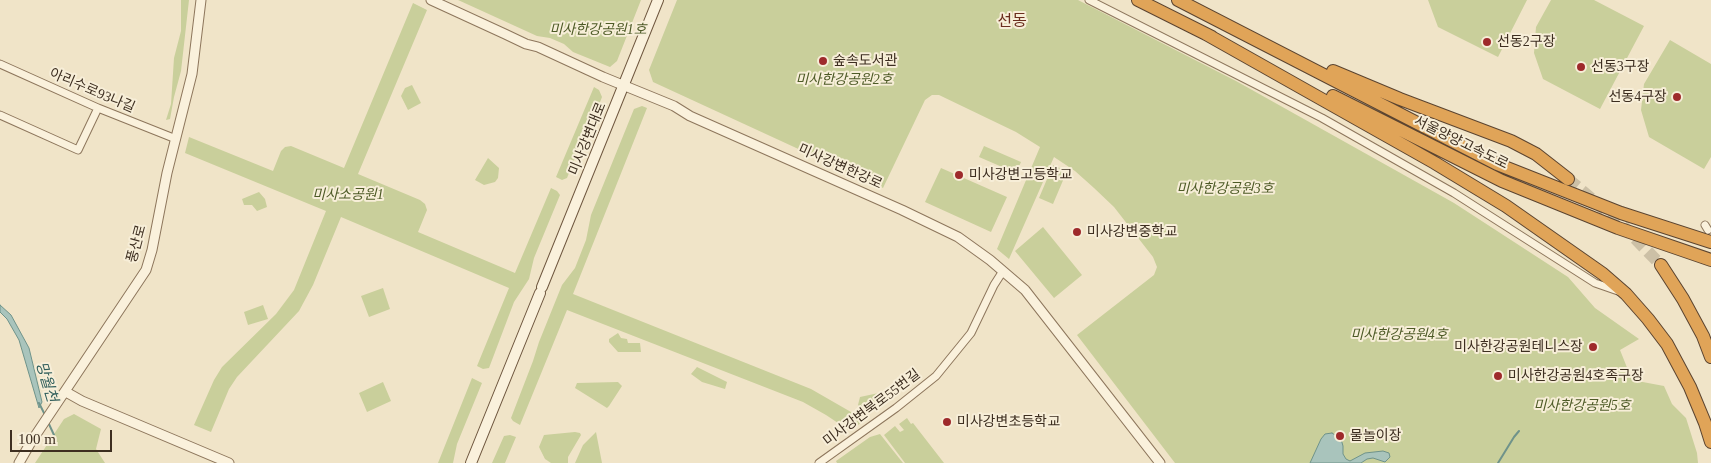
<!DOCTYPE html>
<html>
<head>
<meta charset="utf-8">
<style>
	body { margin:0 }
	#map { position:relative; width:1711px; height:463px; overflow:hidden; background:#f0e4c8; font-family:"Times New Roman",serif }
	canvas { display:block }
	.scale { position:absolute; left:10px; top:430px; width:102px; height:22px; box-sizing:border-box; border:2px solid #3d2e20; border-top:0; padding-left:6px; font-size:15px; line-height:18px; white-space:nowrap; color:#3d2e20; -webkit-text-stroke:4px #f7eed8; paint-order:stroke }
</style>
</head>
<body>
<div id="map">
<canvas width="1711" height="463"></canvas>
<div class="scale">100 m</div>
</div>
<script>
const context = document.querySelector('canvas').getContext('2d');
context.lineJoin = 'round';
function fillPath(path, color) {
  context.fillStyle = color;
  context.fill(path, 'evenodd');
}
function toPath(rows) {
  const path = new Path2D();
  for (const r of rows) {
    path.moveTo(r[0], r[1]);
    for (let i = 2; i < r.length; i += 2) path.lineTo(r[i], r[i + 1]);
  }
  return path;
}
function stroke(path, color, width, dash) {
  context.strokeStyle = color;
  context.lineWidth = width;
  context.lineCap = dash ? 'butt' : 'round';
  context.setLineDash(dash || []);
  context.stroke(path);
}
function label(font, color, halo, rows, align = 'center') {
  context.font = font + ' "Times New Roman","Noto Sans KR",serif';
  context.lineWidth = 4;
  context.setLineDash([]);
  context.textBaseline = 'middle';
  context.strokeStyle = halo;
  context.fillStyle = color;
  for (const [text, x, y, turn = 0] of rows) {
    context.save();
    context.translate(x, y);
    context.rotate((+turn || 0) * Math.PI / 180);
    context.textAlign = isNaN(turn) ? turn : align;
    if (halo) context.strokeText(text, 0, 0);
    context.fillText(text, 0, 0);
    context.restore();
  }
}
fillPath(toPath([
	[181,0,189,0,181,71,174,97,170,119,166,120,171,104,174,58,181,31],
	[458,0,641,0,617,61,610,67,573,52,564,44,550,38,537,36],
	[677,0,1078,0,1236,81,1454,203,1568,277,1595,308,1639,339,1620,350,1632,380,1664,386,1672,404,1686,418,1697,453,1698,463,1175,463,1077,335,1154,275,1157,267,1153,257,1114,207,1094,188,1075,171,1054,157,1009,259,997,249,1040,147,1016,132,939,95,932,95,925,100,883,188,653,82,649,70],
	[1428,0,1527,0,1498,57,1438,27],
	[1551,0,1594,0,1644,26,1600,109,1543,79,1534,53,1536,27],
	[413,3,427,10,358,174,420,200,425,204,427,210,418,232,515,273,551,188,557,191,560,195,534,258,529,279,514,302,489,368,483,369,477,366,509,288,341,217,313,285,299,311,237,377,229,389,211,432,194,425,214,380,222,367,276,314,294,290,326,211,185,153,189,137,273,171,281,151,285,147,291,146,344,168],
	[1670,40,1711,64,1711,157,1704,169,1649,137,1641,110,1644,84],
	[412,85,421,103,408,110,401,96,405,88],
	[594,87,599,90,602,97,595,115,587,128,567,178,562,180,556,177],
	[642,106,647,108,573,294,811,389,851,412,862,422,850,431,826,415,803,402,567,310,520,425,513,421,511,418,533,361,539,342,562,285,575,268,586,240,591,215,634,109],
	[984,146,1021,162,1016,173,979,157],
	[488,158,499,168,498,178,495,182,484,185,475,180],
	[1053,165,1067,171,1053,204,1039,198],
	[941,168,1007,197,991,232,925,202],
	[259,192,265,199,267,207,257,211,252,205,244,205,242,199],
	[1043,227,1082,275,1054,298,1015,251],
	[383,288,390,309,369,317,361,296],
	[263,305,268,319,248,325,244,312],
	[618,333,621,338,627,339,628,343,640,343,641,352,618,352,609,342,609,339],
	[697,367,727,382,725,389,702,382,691,374],
	[472,378,482,383,457,444,453,463,438,463],
	[383,382,391,401,367,412,359,393],
	[618,382,622,386,609,406,607,408,575,388,577,383],
	[888,391,890,398,873,410,863,410,858,405,860,397],
	[74,414,101,429,96,449,105,463,35,463,64,419],
	[907,418,911,424,913,423,944,463,905,463,884,435,895,426,900,432,904,430,899,424],
	[575,432,580,433,581,435,568,457,568,463,551,463,545,459,539,447,544,435],
	[596,432,602,463,575,463,583,445],
	[880,434,903,463,837,463,836,461,870,437],
	[510,435,516,437,505,463,492,463,504,436]
]), '#c9cf9b');
const water = toPath([
	[0,305,11,315,29,348,42,402,39,408,19,340,7,319,0,312,0,305],
	[1332,433,1341,439,1343,446,1343,454,1346,459,1350,461,1365,453,1383,451,1389,453,1390,457,1385,462,1373,458,1367,459,1361,463,1310,463,1321,439,1325,434,1332,433]
]);
fillPath(water, '#a9c4bc');
stroke(water, '#6f938a', 1);
stroke(toPath([
	[39,403,45,415],
	[48,422,54,435],
	[1498,463,1514,437,1519,431]
]), '#6f938a', 2);
stroke(toPath([
	[1568,179,1617,220,1661,265]
]), '#ccc0a6', 12, [12, 6]);
const minor = toPath([
	[1089,0,1322,118,1454,193,1595,283,1618,291],
	[0,64,98,108,176,139],
	[0,115,78,150,98,108],
	[1705,225,1708,230],
	[819,463,896,408,936,376,971,333,994,285,1003,271]
]);
const tertiary = toPath([
	[431,0,505,34,526,44,538,47,603,77,674,106,690,116,902,210,958,237,990,260,1025,290,1160,463],
	[66,392,82,401,229,463],
	[19,463,31,442,146,270,152,250,167,173,192,74,201,0]
]);
const secondary = toPath([
	[542,287,658,0],
	[471,463,540,293]
]);
const motorway = toPath([
	[1138,0,1212,37],
	[1178,0,1497,164,1621,213,1711,242],
	[1206,34,1435,163,1506,206,1603,274,1626,294,1648,319,1667,344,1690,387,1705,423,1711,442],
	[1333,71,1400,99,1511,141,1536,154,1568,179],
	[1333,96,1502,181,1618,228,1711,260],
	[1661,265,1683,299,1703,336,1711,357]
]);
stroke(minor, '#8d765c', 9);
stroke(tertiary, '#8d765c', 11);
stroke(secondary, '#6f573f', 12);
stroke(motorway, '#5b4430', 14);
stroke(minor, '#faf1dc', 7);
stroke(tertiary, '#faf1dc', 9);
stroke(secondary, '#faf1dc', 10);
stroke(motorway, '#e0a458', 12);
for (const [x, y, r, color] of [
	[1487,42,5,"#9e2a2b"],
	[823,61,5,"#9e2a2b"],
	[1581,67,5,"#9e2a2b"],
	[1677,97,5,"#9e2a2b"],
	[959,175,5,"#9e2a2b"],
	[1077,232,5,"#9e2a2b"],
	[1593,347,5,"#9e2a2b"],
	[1498,376,5,"#9e2a2b"],
	[947,422,5,"#9e2a2b"],
	[1340,436,5,"#9e2a2b"]
]) {
  const dot = new Path2D();
  dot.arc(x, y, r, 0, 2 * Math.PI);
  context.fillStyle = color;
  context.fill(dot);
  stroke(dot, '#f7eed8', 2);
}
label('italic 14px', '#4d5a26', '#f7eed8', [
	["미사한강공원1호",598,30],
	["미사한강공원2호",844,80],
	["미사한강공원3호",1225,189],
	["미사소공원1",348,195],
	["미사한강공원4호",1399,335],
	["미사한강공원5호",1582,406]
]);
label('14px', '#3d2e20', '#f7eed8', [
	["선동2구장",1497,42],
	["숲속도서관",833,61],
	["선동3구장",1591,67],
	["선동4구장",1667,97,"right"],
	["미사강변고등학교",969,175],
	["미사강변중학교",1087,232],
	["미사한강공원테니스장",1583,347,"right"],
	["미사한강공원4호족구장",1508,376],
	["미사강변초등학교",957,422],
	["물놀이장",1350,436]
], 'left');
label('14px', '#3d2e20', '#f7eed8', [
	["아리수로93나길",92,91,23],
	["미사강변대로",588,139,-68],
	["서울양양고속도로",1461,143,26],
	["미사강변한강로",840,167,24],
	["풍산로",137,244,-75],
	["미사강변북로55번길",872,408,-37]
]);
label('italic 15px', '#2f5d5a', '#f7eed8', [
	["망월천",46,382,73]
]);
label('16px', '#6b2e1e', '#f7eed8', [
	["선동",1012,22]
]);
</script>
</body>
</html>
